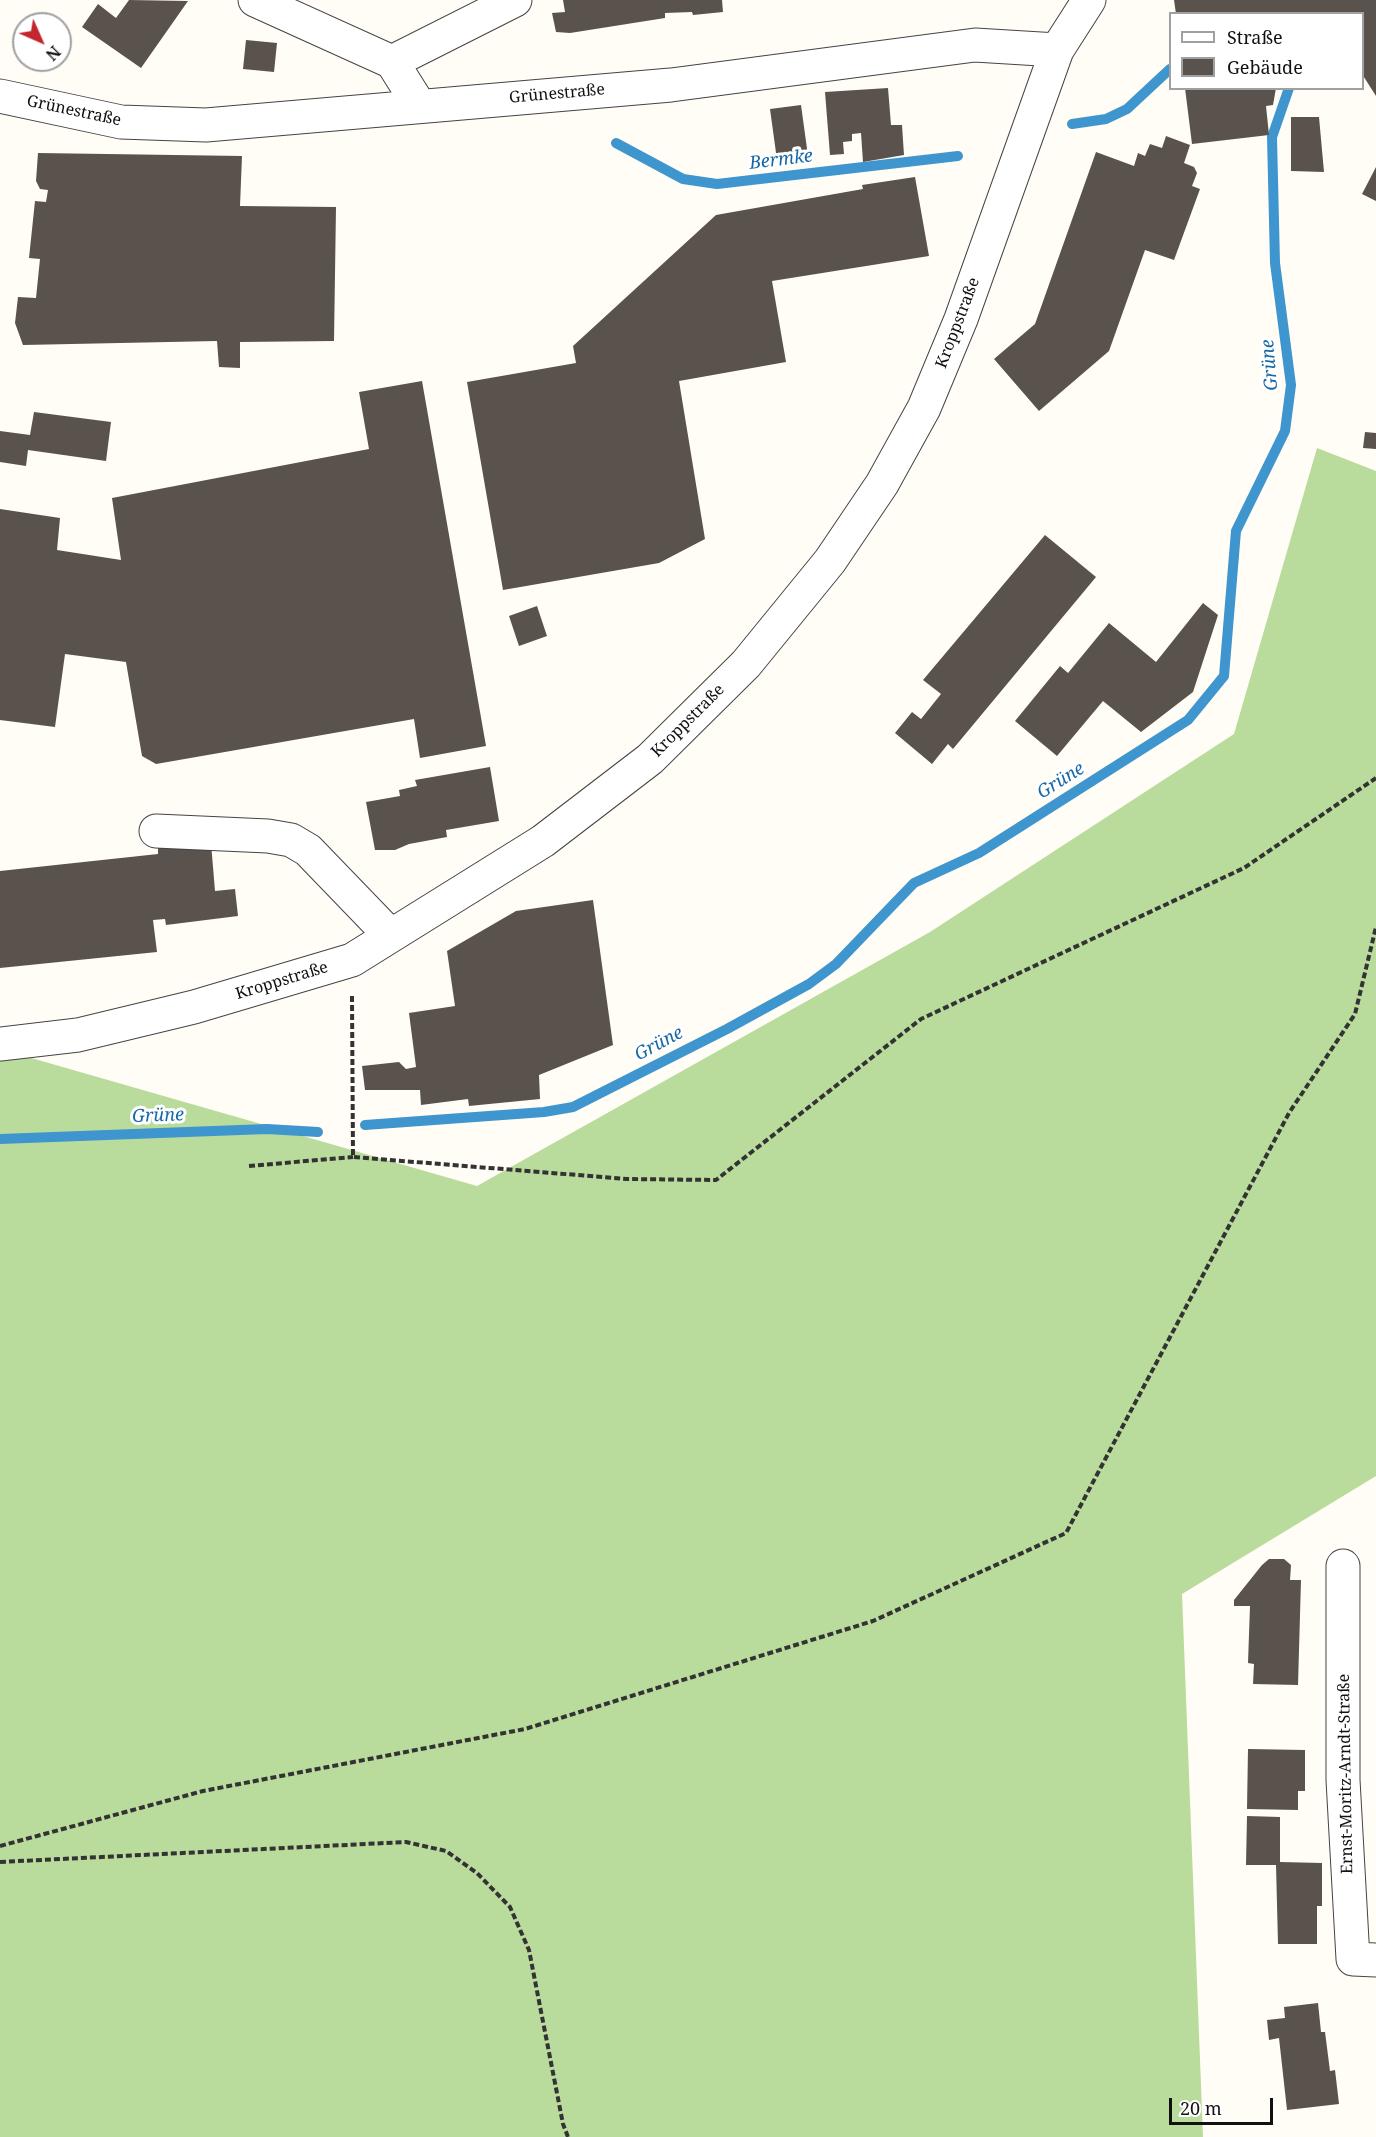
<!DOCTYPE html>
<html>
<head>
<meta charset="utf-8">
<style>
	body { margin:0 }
	#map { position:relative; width:1376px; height:2137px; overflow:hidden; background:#fffdf5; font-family:"Noto Serif",serif }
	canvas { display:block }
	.legend { position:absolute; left:1169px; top:12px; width:195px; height:78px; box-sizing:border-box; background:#fff; border:2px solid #a0a0a0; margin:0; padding:8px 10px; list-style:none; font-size:18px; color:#111 }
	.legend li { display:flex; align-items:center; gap:12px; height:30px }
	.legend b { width:30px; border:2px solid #a0a0a0 }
	.north { position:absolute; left:12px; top:12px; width:60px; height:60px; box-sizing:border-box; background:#fff; border:2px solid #a0a0a0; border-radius:50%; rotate:135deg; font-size:16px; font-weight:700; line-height:24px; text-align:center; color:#111 }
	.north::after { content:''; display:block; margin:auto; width:21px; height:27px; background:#c4262e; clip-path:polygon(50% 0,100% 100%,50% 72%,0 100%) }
	.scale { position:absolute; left:1169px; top:2098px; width:104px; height:27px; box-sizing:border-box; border:3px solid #111; border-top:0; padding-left:8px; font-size:18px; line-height:21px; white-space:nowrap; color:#111; -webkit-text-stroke:4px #fff; paint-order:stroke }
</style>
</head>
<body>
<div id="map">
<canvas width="1376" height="2137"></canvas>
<ul class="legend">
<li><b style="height:8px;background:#fff"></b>Straße</li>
<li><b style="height:16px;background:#5a524d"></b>Gebäude</li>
</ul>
<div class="north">N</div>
<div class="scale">20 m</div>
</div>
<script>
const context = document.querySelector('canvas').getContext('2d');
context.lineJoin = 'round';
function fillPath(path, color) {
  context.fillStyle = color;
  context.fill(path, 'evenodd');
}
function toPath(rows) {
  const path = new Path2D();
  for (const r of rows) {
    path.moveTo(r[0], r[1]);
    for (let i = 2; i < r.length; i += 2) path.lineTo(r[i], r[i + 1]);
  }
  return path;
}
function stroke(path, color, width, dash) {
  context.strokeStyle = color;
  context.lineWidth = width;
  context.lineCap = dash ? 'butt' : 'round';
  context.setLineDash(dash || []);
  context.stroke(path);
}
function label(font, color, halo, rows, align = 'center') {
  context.font = font + ' "Noto Serif",serif';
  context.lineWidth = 6;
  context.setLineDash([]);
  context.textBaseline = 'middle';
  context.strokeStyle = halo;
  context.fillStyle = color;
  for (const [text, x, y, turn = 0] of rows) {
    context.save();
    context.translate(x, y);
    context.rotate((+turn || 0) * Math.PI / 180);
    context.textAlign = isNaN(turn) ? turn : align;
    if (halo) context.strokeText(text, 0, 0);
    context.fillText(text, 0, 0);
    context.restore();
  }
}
fillPath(toPath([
	[1317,448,1376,471,1376,1476,1182,1594,1203,2137,0,2137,0,1049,477,1186,930,932,1234,734]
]), '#b9dc9c');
stroke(toPath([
	[1072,124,1106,119,1127,109,1170,69],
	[616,143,683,179,717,184,958,156],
	[365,1125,544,1112,573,1107,727,1029,809,984,836,964,914,883,979,853,1188,720,1224,676,1236,531,1285,431,1291,385,1275,263,1272,137,1289,88],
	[0,1139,267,1129,318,1132]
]), '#3f96cf', 10);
fillPath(toPath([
	[129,0,188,1,141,68,82,27,98,4,116,18],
	[563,0,722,0,723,12,693,15,692,12,665,13,665,18,570,33,556,32,552,13,565,12],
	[1174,0,1376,0,1376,96,1362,74,1362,14,1176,14],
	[246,40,277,43,274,72,243,69],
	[888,88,891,125,902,125,904,155,863,162,861,133,852,134,852,141,843,142,844,154,830,155,825,92],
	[1185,88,1276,88,1273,105,1266,106,1269,135,1192,144],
	[801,105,808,156,777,160,770,109],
	[1291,117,1319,117,1324,172,1291,171],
	[1166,136,1190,145,1184,163,1194,167,1197,173,1192,186,1200,189,1174,260,1145,250,1109,351,1039,411,994,359,1035,324,1096,152,1134,166,1138,153,1145,156,1150,144,1162,148],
	[38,153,242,156,240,206,336,207,334,341,240,342,240,368,219,367,217,341,23,345,15,323,18,297,36,298,40,259,29,258,35,201,46,202,48,190,40,189,36,181],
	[1376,167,1376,201,1362,194],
	[915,177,929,256,772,281,786,362,679,381,705,539,659,563,503,590,467,382,576,363,573,346,716,215,863,189,862,185],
	[422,381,486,746,420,758,414,719,156,764,142,756,126,662,65,654,55,727,0,720,0,509,60,518,57,550,121,560,112,498,369,449,359,392],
	[34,412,111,422,106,461,28,450,26,466,0,462,0,431,30,435],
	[1365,432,1376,433,1376,449,1363,448],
	[1045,535,1096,577,953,749,948,744,932,764,895,733,912,712,921,719,941,694,923,680],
	[1203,603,1218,615,1193,692,1141,732,1103,701,1057,756,1015,721,1060,666,1068,673,1109,623,1156,662],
	[537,606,547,636,519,646,509,616],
	[490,767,499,821,446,830,447,837,409,844,395,850,375,850,366,802,400,796,399,790,417,786,415,780],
	[211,843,215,891,235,889,238,916,166,925,165,919,153,920,157,952,0,968,0,871,158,854,158,848],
	[593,900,613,1045,539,1075,540,1099,469,1106,468,1099,421,1105,420,1090,365,1090,362,1066,399,1062,406,1069,416,1067,409,1013,455,1006,447,951,516,911],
	[1269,1559,1284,1559,1291,1565,1290,1580,1301,1580,1298,1685,1253,1684,1254,1664,1248,1663,1250,1606,1234,1606,1234,1600,1262,1565],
	[1248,1749,1305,1750,1305,1791,1298,1791,1298,1810,1247,1809],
	[1247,1816,1280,1817,1280,1862,1322,1863,1322,1906,1317,1906,1317,1944,1278,1944,1276,1865,1246,1865],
	[1318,2003,1321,2032,1325,2032,1330,2071,1335,2070,1339,2104,1287,2110,1279,2038,1269,2040,1267,2020,1285,2018,1284,2007]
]), '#5a524d');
const minor = toPath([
	[255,0,392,62,419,105],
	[392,62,515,0],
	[0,96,121,122,206,125,671,85,975,45,1057,50],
	[156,831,268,836,291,840,308,850,390,935],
	[0,1044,78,1035,194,1007,352,960,543,841,650,759,746,664,830,561,882,484,924,408,961,319,1057,50,1089,0],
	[1343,1566,1343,1780,1353,1959,1376,1960]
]);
stroke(minor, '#444', 35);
stroke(toPath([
	[352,996,353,1157,627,1179,716,1180,921,1019,1244,868,1376,778],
	[249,1166,353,1157],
	[0,1846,203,1791,525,1729,873,1621,1066,1533,1289,1113,1355,1014,1376,927],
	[0,1862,406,1842,446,1851,477,1873,510,1907,529,1950,563,2124,568,2137]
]), '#333', 4, [6, 3]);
stroke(minor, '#fff', 33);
label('16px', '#111', '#fff', [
	["Grünestraße",557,94,-5],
	["Grünestraße",74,111,12],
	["Kroppstraße",958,323,-69],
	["Kroppstraße",688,721,-45],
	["Kroppstraße",282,981,-17],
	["Ernst-Moritz-Arndt-Straße",1346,1774,-91]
]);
label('italic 18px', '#1768a6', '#fff', [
	["Bermke",781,160,-7],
	["Grüne",1270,365,-95],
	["Grüne",1061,781,-32],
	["Grüne",659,1044,-28],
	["Grüne",158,1116,-2]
]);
</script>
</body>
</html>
